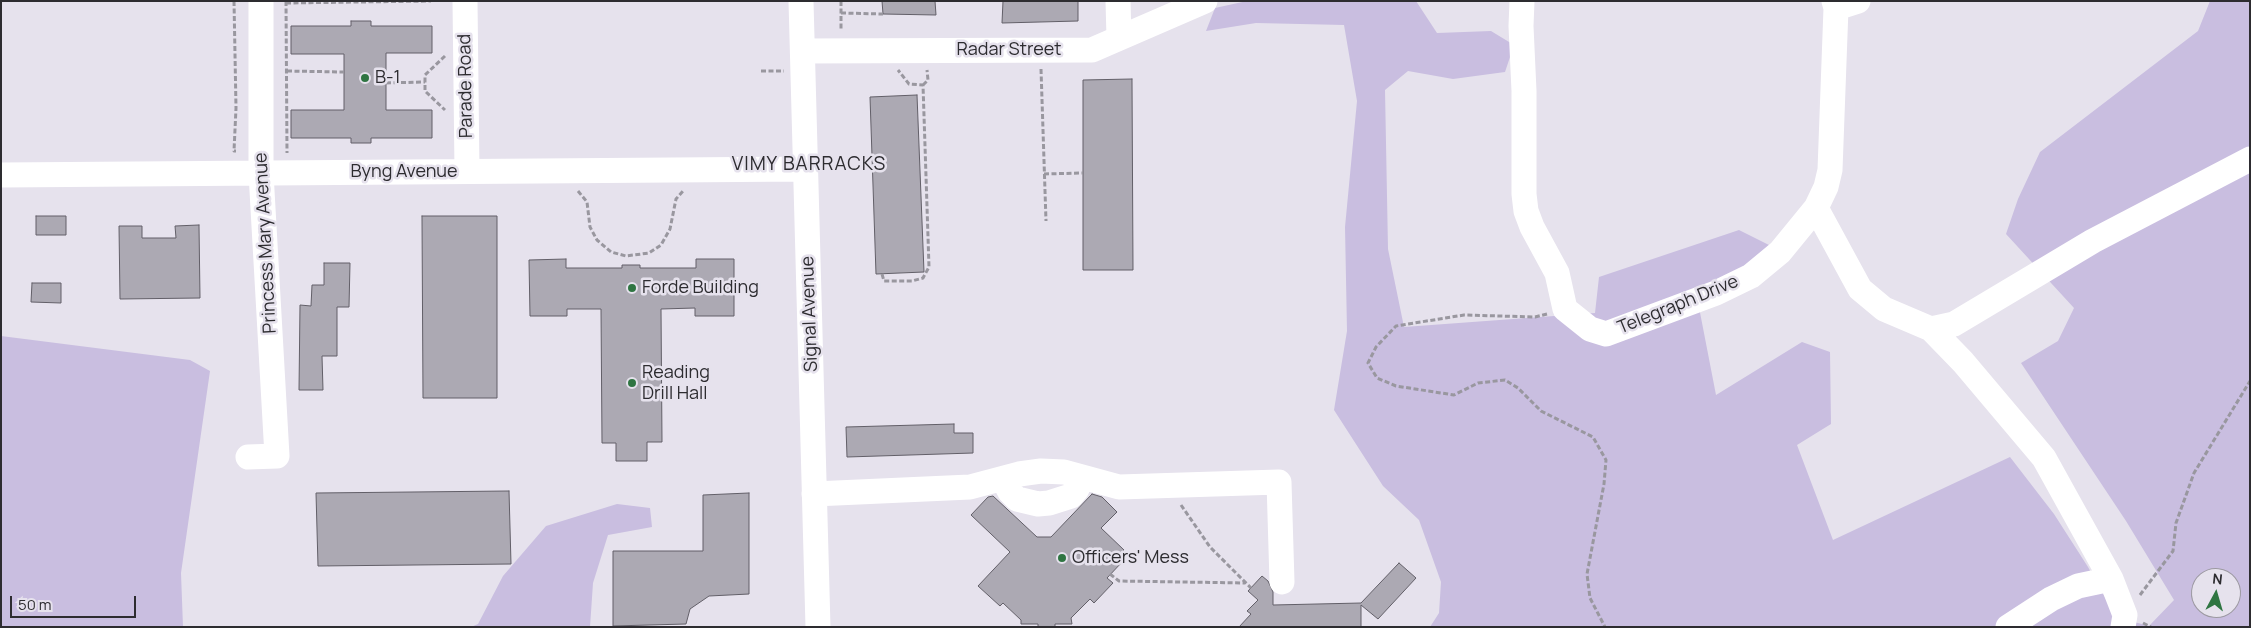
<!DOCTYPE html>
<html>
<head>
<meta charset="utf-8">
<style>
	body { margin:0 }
	#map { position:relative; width:2251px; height:628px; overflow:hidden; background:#e6e2ed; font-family:Manrope,sans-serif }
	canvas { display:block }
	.frame { position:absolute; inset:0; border:2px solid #2d2c30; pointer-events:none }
	.north { position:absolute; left:2191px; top:568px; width:50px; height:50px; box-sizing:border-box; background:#e6e2ed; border:1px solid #9c99a1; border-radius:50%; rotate:6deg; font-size:14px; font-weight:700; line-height:20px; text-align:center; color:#2d2c30 }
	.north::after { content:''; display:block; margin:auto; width:18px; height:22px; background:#2f7542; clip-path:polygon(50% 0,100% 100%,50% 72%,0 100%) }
	.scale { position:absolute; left:10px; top:596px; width:126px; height:22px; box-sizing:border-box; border:2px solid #2d2c30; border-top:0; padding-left:6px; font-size:15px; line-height:18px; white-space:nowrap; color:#2d2c30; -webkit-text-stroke:4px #e6e2ed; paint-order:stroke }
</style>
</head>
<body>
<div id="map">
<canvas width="2251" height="628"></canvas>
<div class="frame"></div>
<div class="north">N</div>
<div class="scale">50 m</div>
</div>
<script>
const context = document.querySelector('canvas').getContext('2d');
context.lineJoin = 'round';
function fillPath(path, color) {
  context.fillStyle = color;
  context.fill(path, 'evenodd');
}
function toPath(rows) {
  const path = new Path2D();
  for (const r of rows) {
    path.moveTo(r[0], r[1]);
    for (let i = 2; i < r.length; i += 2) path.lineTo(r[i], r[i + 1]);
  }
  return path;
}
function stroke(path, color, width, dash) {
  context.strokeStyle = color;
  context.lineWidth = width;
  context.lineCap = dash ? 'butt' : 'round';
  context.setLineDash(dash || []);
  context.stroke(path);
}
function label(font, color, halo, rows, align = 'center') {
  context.font = font + ' Manrope,sans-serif';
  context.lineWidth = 5;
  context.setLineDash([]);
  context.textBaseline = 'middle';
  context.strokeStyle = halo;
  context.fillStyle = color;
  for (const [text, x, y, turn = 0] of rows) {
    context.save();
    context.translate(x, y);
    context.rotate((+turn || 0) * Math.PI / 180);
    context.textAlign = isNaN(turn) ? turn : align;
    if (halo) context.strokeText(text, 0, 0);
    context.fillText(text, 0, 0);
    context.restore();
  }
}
fillPath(toPath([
	[1247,1,1416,1,1437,33,1491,31,1514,45,1505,72,1453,79,1408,71,1385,90,1388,249,1404,327,1595,313,1599,277,1739,230,1773,247,1697,297,1716,395,1802,342,1830,352,1831,424,1797,445,1833,540,2010,457,2054,514,2088,567,2116,617,2149,626,2174,600,2126,521,2021,363,2058,341,2074,308,2006,234,2018,199,2040,152,2198,31,2210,1,2250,1,2250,627,1430,627,1439,613,1441,582,1419,520,1383,486,1334,410,1347,331,1345,227,1357,101,1344,25,1256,23,1206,31,1215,8],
	[2201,578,2231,578,2231,608,2201,608],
	[1,336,190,360,210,371,181,573,183,627,1,627],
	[617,504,650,508,652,527,608,535,593,583,590,627,471,627,478,624,503,576,546,526]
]), '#c9bee0');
const building = toPath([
	[882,1,935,1,936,15,883,14,882,1],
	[1003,1,1078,1,1078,21,1002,23,1003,1],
	[351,21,371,21,371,26,432,26,432,53,386,53,386,110,432,110,432,138,371,138,371,143,351,143,351,138,291,138,291,110,344,110,344,54,291,54,291,26,351,26,351,21],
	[1132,79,1133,270,1083,270,1083,80,1132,79],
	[917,95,924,272,876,274,870,97,917,95],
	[36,216,66,216,66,235,36,235,36,216],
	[422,216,497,216,497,398,423,398,422,216],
	[199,225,200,298,120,299,119,226,142,226,142,238,176,238,175,226,199,225],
	[566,259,566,268,622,268,622,265,640,265,640,268,696,268,696,259,734,259,734,316,695,316,695,308,661,309,662,442,647,442,647,461,616,461,616,443,602,443,601,309,567,309,567,316,530,316,529,260,566,259],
	[324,263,350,263,349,307,337,307,337,356,322,356,323,390,299,390,300,305,311,306,312,285,324,285,324,263],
	[32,283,61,283,61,303,31,302,32,283],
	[954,424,954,433,973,433,973,453,847,457,846,427,954,424],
	[509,491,511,564,318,566,316,493,509,491],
	[749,493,749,594,709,596,690,609,686,624,613,626,613,551,703,551,703,495,749,493],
	[1092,494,1102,497,1117,512,1101,528,1124,550,1118,556,1123,561,1107,578,1113,583,1094,603,1090,599,1071,618,1072,624,1055,624,1055,627,1038,627,1038,624,1021,624,1021,620,1003,603,1000,606,978,586,1010,552,971,515,988,497,993,496,1037,537,1051,537,1092,494],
	[1399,563,1416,578,1378,619,1361,605,1361,627,1239,627,1251,614,1247,611,1258,600,1248,591,1262,576,1268,581,1273,592,1273,605,1361,603,1399,563]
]);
fillPath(building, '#aca9b3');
stroke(building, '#625f68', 1);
stroke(toPath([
	[234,1,236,108,234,151,236,151],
	[286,1,287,153],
	[841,1,841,31],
	[286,3,431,1],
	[841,13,883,14],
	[445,56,425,75,425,91,445,110],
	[1041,69,1046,221],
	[287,71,344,72],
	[761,71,784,71],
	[386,83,425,82],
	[923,85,928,80,927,70],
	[1044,174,1083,173],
	[578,191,587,202,590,227,597,240,611,252,626,256,649,253,661,245,670,229,676,199,683,191],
	[882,274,884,281,912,281,923,278,929,267,923,85,909,84,898,70],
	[1547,314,1535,317,1464,315,1396,326,1376,347,1368,363,1377,378,1396,386,1454,395,1478,383,1505,380,1518,388,1541,411,1593,437,1606,460,1604,484,1587,574,1590,598,1605,627],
	[1181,505,1210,547,1251,588],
	[1110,574,1119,581,1245,583],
	[2140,595,2173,551,2176,523,2194,473,2250,381],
	[2143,623,2151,627]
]), '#99979f', 3, [5, 2.5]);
stroke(toPath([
	[465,1,467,171],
	[801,1,818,627],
	[1118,1,1119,38],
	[1522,1,1521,26,1524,91,1524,194,1526,211,1532,227,1557,273,1565,309,1590,329,1606,334,1716,293,1751,276,1780,252,1816,208,1826,187,1830,170,1836,8,1834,1],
	[1836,8,1858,1],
	[803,51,1092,50,1205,1],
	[1,175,806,169],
	[1816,208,1860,289,1884,309,1931,329,1954,324,2093,241,2250,159],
	[1931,329,1963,362,2044,458,2111,579,2125,615,2123,627],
	[248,457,277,456,261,173,261,1],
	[1003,479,1010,492,1017,499,1038,504,1049,503,1071,496,1077,489,1081,477],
	[814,494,970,487,1019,474,1041,471,1064,472,1119,487,1279,482,1282,582],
	[2008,627,2051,599,2078,586,2111,579]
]), '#fff', 25);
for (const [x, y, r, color] of [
	[365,78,5,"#2f7542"],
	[632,288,5,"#2f7542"],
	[632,383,5,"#2f7542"],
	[1062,558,5,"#2f7542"]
]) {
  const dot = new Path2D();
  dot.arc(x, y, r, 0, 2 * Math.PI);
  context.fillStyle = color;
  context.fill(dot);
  stroke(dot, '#e6e2ed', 2);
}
label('18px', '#2d2c30', '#e6e2ed', [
	["Radar Street",1009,50],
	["Parade Road",466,86,-91],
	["Byng Avenue",404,172],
	["Princess Mary Avenue",266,243,-93],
	["Telegraph Drive",1678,305,-22],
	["Signal Avenue",810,314,-92]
]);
label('18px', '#2d2c30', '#e6e2ed', [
	["B-1",375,78],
	["Forde Building",642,288],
	["Reading",642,373],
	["Drill Hall",642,394],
	["Officers' Mess",1072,558]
], 'left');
context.letterSpacing = '1px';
label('19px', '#2d2c30', '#e6e2ed', [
	["VIMY BARRACKS",809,165]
]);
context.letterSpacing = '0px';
</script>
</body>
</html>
